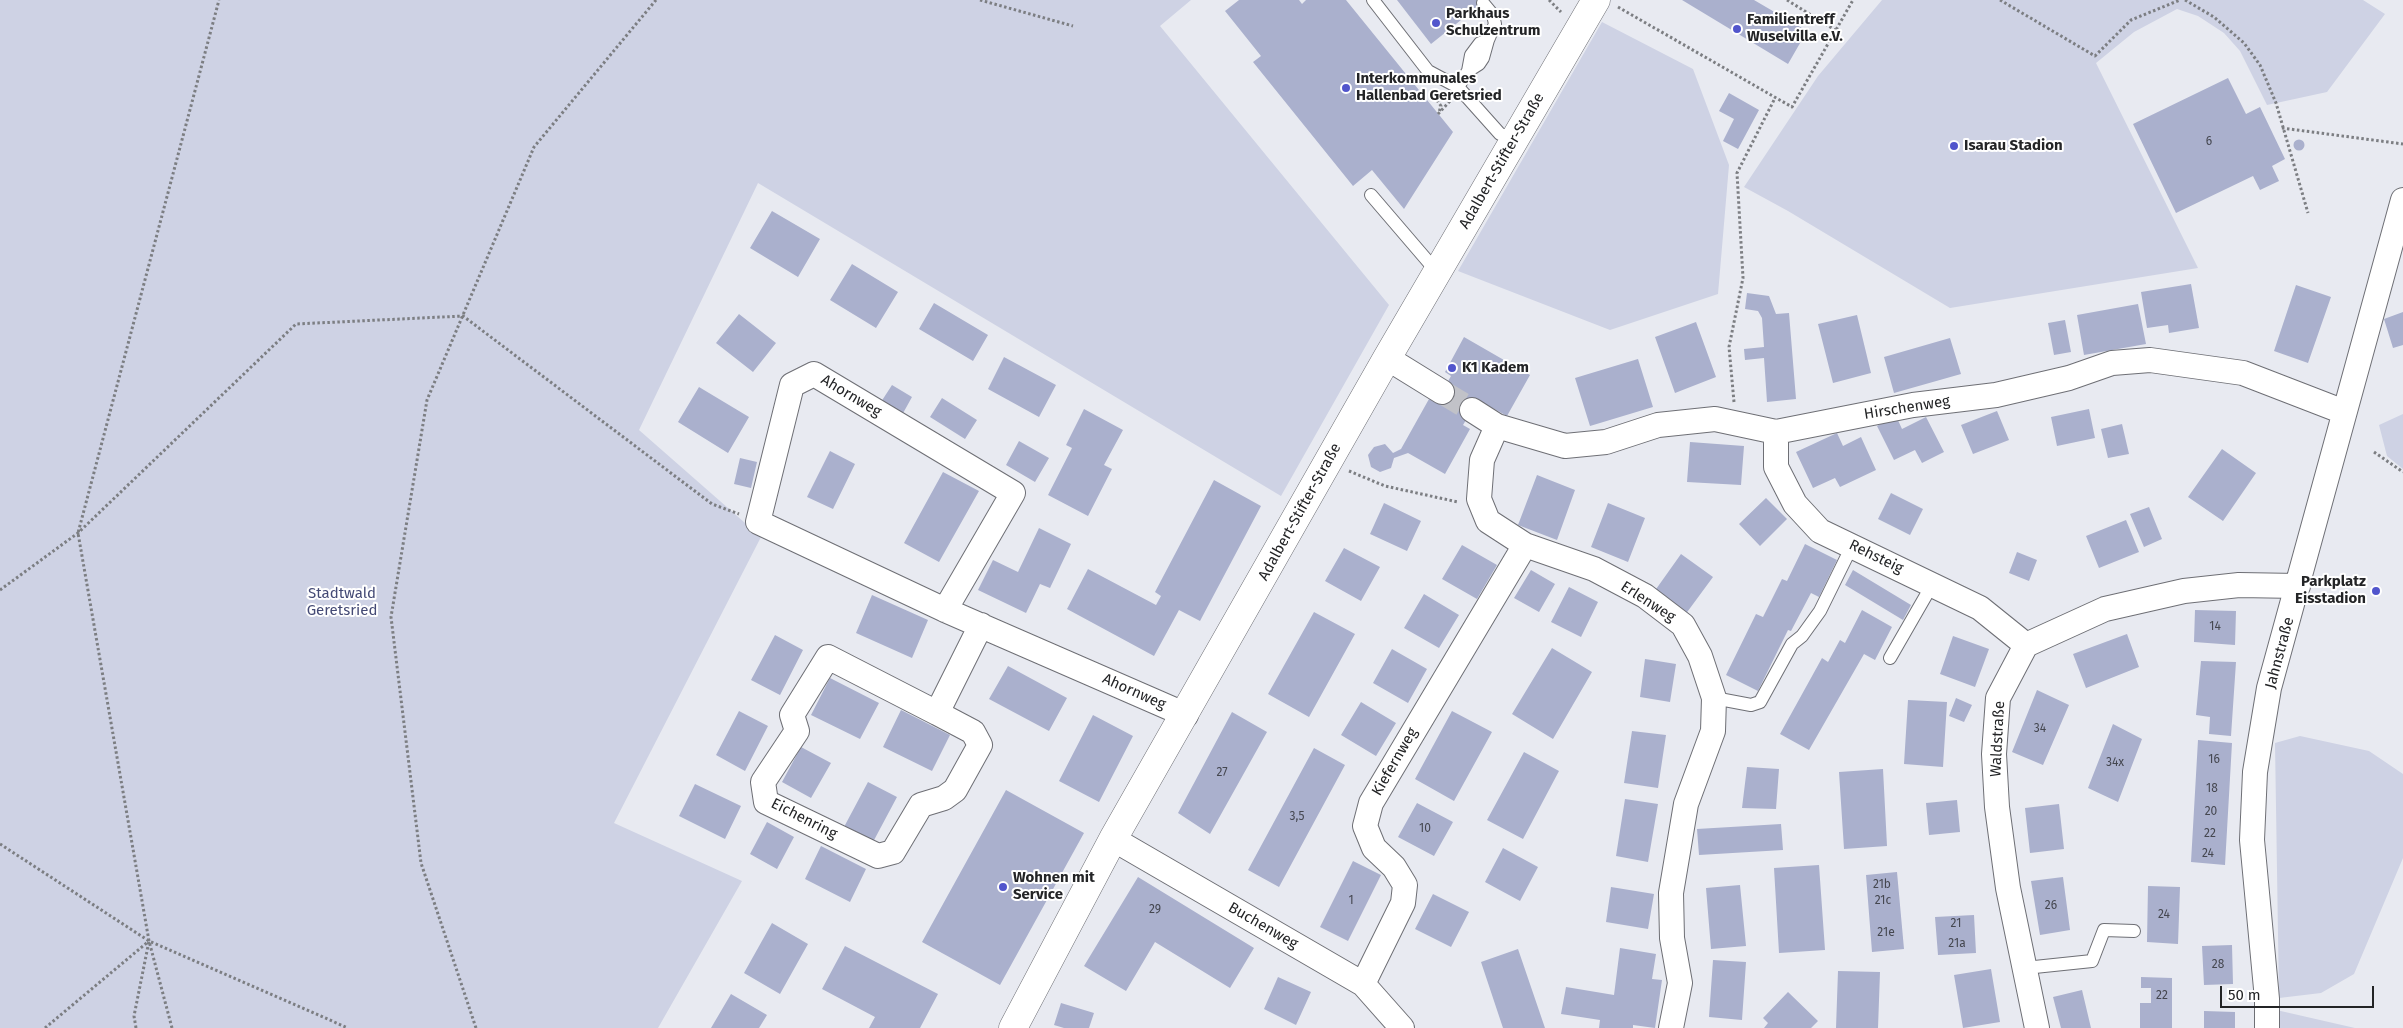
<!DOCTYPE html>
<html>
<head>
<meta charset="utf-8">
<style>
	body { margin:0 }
	#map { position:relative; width:2403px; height:1028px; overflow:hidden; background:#e8eaf1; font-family:"Fira Sans",sans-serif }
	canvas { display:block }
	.scale { position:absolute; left:2220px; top:986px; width:154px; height:22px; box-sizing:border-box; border:2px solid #232426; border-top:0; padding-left:6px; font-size:15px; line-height:18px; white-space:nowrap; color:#232426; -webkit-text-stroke:4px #fff; paint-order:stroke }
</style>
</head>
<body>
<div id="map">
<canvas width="2403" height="1028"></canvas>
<div class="scale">50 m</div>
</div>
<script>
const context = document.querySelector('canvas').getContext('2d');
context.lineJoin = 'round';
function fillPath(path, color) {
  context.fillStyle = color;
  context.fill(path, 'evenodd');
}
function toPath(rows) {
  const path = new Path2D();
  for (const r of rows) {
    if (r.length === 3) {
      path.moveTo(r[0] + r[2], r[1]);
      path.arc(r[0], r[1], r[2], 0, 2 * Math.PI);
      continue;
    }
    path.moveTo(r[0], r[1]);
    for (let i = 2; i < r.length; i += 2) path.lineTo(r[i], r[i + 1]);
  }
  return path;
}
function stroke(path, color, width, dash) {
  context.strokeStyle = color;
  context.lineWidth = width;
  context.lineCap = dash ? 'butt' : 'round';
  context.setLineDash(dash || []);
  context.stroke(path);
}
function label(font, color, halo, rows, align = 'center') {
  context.font = font + ' "Fira Sans",sans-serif';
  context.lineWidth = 4;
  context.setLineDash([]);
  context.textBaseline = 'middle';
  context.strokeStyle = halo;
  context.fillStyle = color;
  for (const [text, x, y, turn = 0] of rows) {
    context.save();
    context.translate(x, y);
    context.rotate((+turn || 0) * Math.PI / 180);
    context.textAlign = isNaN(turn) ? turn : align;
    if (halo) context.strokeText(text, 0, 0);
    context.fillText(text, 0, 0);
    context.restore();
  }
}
fillPath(toPath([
	[0,0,1191,0,1160,26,1389,305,1281,496,758,183,639,430,761,537,614,823,742,881,658,1028,0,1028],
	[1882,0,2363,0,2385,14,2327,92,2267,105,2240,51,2224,33,2198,16,2177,9,2134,32,2096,63,2198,268,1950,308,1788,211,1744,187,1818,76],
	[1602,22,1693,69,1729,165,1718,294,1610,330,1458,271],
	[2403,414,2403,469,2387,456,2379,425],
	[2300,736,2369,751,2403,774,2403,858,2354,974,2321,993,2279,998,2275,743],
	[2272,1009,2355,1028,2272,1028]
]), '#ced2e4');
fillPath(toPath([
	[1239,0,1299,0,1302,4,1306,0,1346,0,1453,132,1404,209,1372,170,1353,186,1253,62,1261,56,1225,11],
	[1397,0,1486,0,1431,44],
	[1682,0,1754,0,1807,31,1788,64],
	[2228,78,2246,114,2260,107,2285,159,2272,166,2279,181,2260,190,2253,176,2176,213,2133,124],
	[1729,93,1759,110,1738,149,1723,141,1734,119,1719,111],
	[2299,145,5.5],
	[772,211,820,239,798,277,750,248],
	[852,264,898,292,876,328,830,300],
	[2191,284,2199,328,2169,333,2168,325,2147,328,2141,292],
	[2296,285,2331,297,2308,363,2274,351],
	[1747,293,1769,296,1776,314,1789,313,1796,399,1767,402,1764,358,1745,360,1744,349,1764,347,1762,318,1758,311,1745,309],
	[934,303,988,335,973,361,919,329],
	[2138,304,2146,344,2084,355,2077,315],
	[2403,312,2403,345,2393,348,2384,319],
	[739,314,776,343,753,372,716,343],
	[1857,315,1871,373,1833,383,1818,324],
	[2065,320,2071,352,2054,355,2048,323],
	[1696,322,1716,377,1675,393,1655,337],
	[1464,337,1530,375,1507,416,1478,400,1463,425,1470,429,1445,474,1408,453,1394,458,1391,468,1380,472,1371,467,1368,455,1374,447,1385,444,1393,453,1401,449,1429,399,1436,403,1451,376,1445,372],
	[1950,338,1961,374,1894,393,1884,357],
	[1004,357,1056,385,1039,417,988,389],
	[1638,359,1653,407,1590,426,1575,378],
	[892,385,912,397,902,415,881,402],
	[699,387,749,417,728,453,678,422],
	[942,398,977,420,965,439,930,417],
	[1084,409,1123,430,1104,465,1112,469,1088,516,1048,495,1072,448,1066,445],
	[2089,409,2095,438,2057,446,2051,417],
	[1997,411,2009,440,1973,454,1961,425],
	[1896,416,1902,429,1926,417,1944,452,1922,463,1915,450,1894,460,1877,426],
	[2122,424,2129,454,2108,458,2101,429],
	[1837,433,1843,446,1861,437,1876,470,1840,487,1835,478,1813,488,1796,452],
	[1019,441,1049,458,1035,482,1006,465],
	[1690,442,1744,446,1741,485,1687,482],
	[2222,449,2256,473,2223,521,2188,497],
	[830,451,855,464,833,509,807,497],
	[740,458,757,462,751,488,734,484],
	[943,472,979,491,939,562,904,543],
	[1537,475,1575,490,1557,540,1518,525],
	[1214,480,1261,506,1200,621,1179,610,1154,656,1067,609,1088,569,1156,605,1161,596,1155,592],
	[1891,493,1923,509,1910,535,1878,519],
	[1766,498,1787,519,1760,546,1739,524],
	[1384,503,1421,521,1407,551,1370,534],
	[1608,503,1645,518,1628,562,1591,547],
	[2149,507,2162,539,2144,547,2130,514],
	[2126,520,2139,552,2099,568,2086,536],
	[1039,528,1071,544,1050,588,1040,584,1026,613,978,590,993,560,1018,572],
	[1805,544,1837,560,1819,597,1811,593,1791,631,1788,630,1758,691,1726,675,1756,614,1763,617,1782,579,1787,581],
	[1462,545,1497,565,1477,599,1442,579],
	[1344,548,1380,567,1361,601,1325,581],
	[2017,552,2037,560,2029,581,2009,573],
	[1681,554,1713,577,1685,615,1654,592],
	[1531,570,1555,584,1539,612,1514,598],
	[1853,570,1911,605,1903,620,1845,585],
	[1569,587,1598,602,1581,637,1551,622],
	[1424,594,1459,615,1439,648,1404,628],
	[872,595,928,620,912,658,856,633],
	[1862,610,1892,627,1875,660,1864,654,1809,750,1780,734,1822,658,1828,662,1840,640,1845,643],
	[2195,610,2236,611,2235,645,2194,642],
	[1314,612,1355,634,1309,717,1268,694],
	[2127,634,2139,667,2086,688,2073,654],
	[775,635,803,650,780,695,751,680],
	[1953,636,1989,649,1975,687,1940,674],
	[1552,648,1592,672,1553,739,1512,714],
	[1392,649,1427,669,1408,703,1373,683],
	[1645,659,1676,664,1670,702,1640,697],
	[2201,661,2236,662,2231,736,2209,734,2210,717,2196,715],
	[1008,666,1067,698,1049,731,989,699],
	[830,678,879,703,860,739,811,715],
	[2037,690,2069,705,2043,765,2012,752],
	[1956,698,1972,705,1964,722,1949,716],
	[1908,700,1947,702,1943,767,1904,764],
	[1361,702,1396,723,1376,756,1341,735],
	[901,710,950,735,932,771,883,747],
	[739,711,768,726,745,771,716,755],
	[1452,711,1492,732,1454,801,1415,779],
	[1232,712,1267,732,1210,834,1178,813],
	[1093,715,1133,736,1099,802,1059,781],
	[2113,724,2142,739,2118,802,2088,788],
	[1632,731,1666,735,1658,788,1624,783],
	[2198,740,2232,743,2225,865,2191,862],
	[801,747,831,763,811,798,782,782],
	[1314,748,1345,765,1279,887,1248,870],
	[1524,752,1559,771,1523,839,1487,820],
	[1747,767,1779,769,1776,809,1742,808],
	[1883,769,1887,846,1844,849,1839,772],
	[868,782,897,797,873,842,844,827],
	[695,784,741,806,725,839,679,816],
	[1006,790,1084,833,1000,985,922,942],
	[1625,799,1658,804,1648,862,1616,856],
	[1957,800,1960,832,1929,835,1926,803],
	[1417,803,1453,822,1434,856,1398,837],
	[2059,804,2064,849,2030,853,2025,808],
	[767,822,794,837,777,869,750,854],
	[1781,824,1783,850,1699,855,1697,829],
	[821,846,866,869,850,902,805,879],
	[1503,848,1538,867,1520,901,1485,882],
	[1353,861,1381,875,1348,941,1320,927],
	[1819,865,1825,950,1779,953,1774,868],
	[1897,872,1904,949,1872,952,1866,875],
	[1138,877,1254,948,1230,988,1155,942,1126,991,1084,966],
	[2063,877,2070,930,2040,935,2031,881],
	[1740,885,1746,946,1711,949,1706,888],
	[2148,886,2180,887,2178,944,2147,942],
	[1611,887,1654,894,1648,929,1606,922],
	[1433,894,1469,912,1451,947,1415,929],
	[1974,915,1976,953,1938,955,1935,917],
	[772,923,808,944,780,994,744,973],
	[2232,945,2233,984,2204,985,2202,946],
	[845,946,938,994,920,1028,869,1028,875,1017,822,989],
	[1620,948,1656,954,1652,979,1662,980,1655,1028,1633,1025,1633,1028,1599,1028,1600,1020,1561,1014,1566,987,1614,995],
	[1518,949,1545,1028,1503,1028,1481,962],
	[1713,960,1746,962,1742,1020,1709,1017],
	[1991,969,2000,1022,1963,1028,1954,975],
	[1838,971,1880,972,1878,1028,1836,1028],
	[1278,977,1311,992,1296,1025,1264,1009],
	[2141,977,2172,978,2172,1028,2140,1028,2140,1003,2151,1003,2151,988,2141,988],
	[2082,990,2091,1028,2061,1028,2053,997],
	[1788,992,1818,1021,1811,1028,1764,1028,1768,1023,1763,1018],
	[731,994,767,1015,759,1028,711,1028],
	[1061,1003,1094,1013,1089,1028,1064,1028,1054,1025],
	[2204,1011,2235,1012,2235,1028,2204,1028]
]), '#aab0cd');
stroke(toPath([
	[1442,392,1472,410]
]), '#c1c2c8', 24, [24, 12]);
const lane = toPath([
	[1373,0,1428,71,1458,87],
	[1488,40,1480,43,1471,55,1468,71,1458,87,1500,134,1515,138],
	[1468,71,1479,64,1483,58,1488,40,1495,24,1493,15,1483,3],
	[1371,195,1437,272],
	[1890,658,1932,585],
	[1714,698,1751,705,1760,702,1792,644,1802,636,1820,611,1852,546],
	[2025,968,2092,961,2104,930,2134,931]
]);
const street = toPath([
	[1387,358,1442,392],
	[1472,410,1497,426,1565,446,1606,442,1658,425,1715,419,1776,432,1913,405,1996,395,2069,378,2112,363,2150,360,2243,373,2344,412],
	[1497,426,1482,460,1479,499,1488,521,1525,545,1594,569,1645,596,1683,625,1700,656,1714,698,1713,731,1686,804,1671,893,1672,938,1680,983,1671,1028],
	[1776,432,1776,467,1795,504,1820,531,1980,608,2026,645],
	[945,610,1013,493,814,374,792,385,758,522,945,610,1186,715],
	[937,713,973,732,980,745,955,790,944,798,921,805,893,852,878,856,766,802,763,782,797,731,792,715,828,657,937,713,981,625],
	[1113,839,1363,984,1402,1028],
	[1363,984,1403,903,1405,885,1394,867,1374,848,1365,826,1371,803,1525,545],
	[2037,1028,2008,888,1997,807,1994,754,1998,698,2026,645,2105,609,2184,591,2239,585,2298,586],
	[2267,1028,2267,999,2252,840,2255,772,2269,688,2403,200]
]);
const secondary = toPath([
	[1013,1028,1113,839,1387,358,1596,0]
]);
stroke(lane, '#6e6f75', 14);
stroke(street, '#6e6f75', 26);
stroke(secondary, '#6e6f75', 29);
stroke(toPath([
	[980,0,1073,26],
	[1549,0,1561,12],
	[1787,0,1835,30],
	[2000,0,2095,56,2131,20,2180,0],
	[2185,0,2214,17,2244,43,2260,65,2276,103,2308,213],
	[1618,7,1792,107,1853,0],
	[1431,92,1441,106,1439,112],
	[1438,114,1450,101],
	[2282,128,2403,144],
	[1734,402,1729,347,1743,278,1737,173,1775,98],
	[2374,452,2403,472],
	[1349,471,1385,486,1458,502],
	[0,590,78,533,296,324,463,316,712,504,739,514],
	[0,844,149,941,348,1028],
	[45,1028,149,941],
	[136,1028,134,1016,149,941],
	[172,1028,149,941,78,533,219,0],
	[476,1028,421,863,391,617,427,400,534,147,656,0]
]), '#7c7e82', 3, [2.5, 2.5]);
stroke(lane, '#fff', 12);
stroke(street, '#fff', 24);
stroke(secondary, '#fff', 28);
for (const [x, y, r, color] of [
	[1436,23,5,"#5155cc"],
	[1737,29,5,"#5155cc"],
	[1346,88,5,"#5155cc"],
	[1954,146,5,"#5155cc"],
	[1452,368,5,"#5155cc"],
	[2376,591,5,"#5155cc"],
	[1003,887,5,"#5155cc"]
]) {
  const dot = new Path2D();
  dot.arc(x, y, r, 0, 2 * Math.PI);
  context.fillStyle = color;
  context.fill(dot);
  stroke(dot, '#fff', 2);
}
label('12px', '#454750', null, [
	["6",2209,142],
	["14",2215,627],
	["34",2040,729],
	["16",2214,760],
	["34x",2115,763],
	["27",1222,773],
	["18",2212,789],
	["20",2211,812],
	["3,5",1297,817],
	["10",1425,829],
	["22",2210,834],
	["24",2208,854],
	["21b",1882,885],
	["1",1351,901],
	["21c",1883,901],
	["26",2051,906],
	["29",1155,910],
	["24",2164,915],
	["21",1956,924],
	["21e",1886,933],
	["21a",1957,944],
	["28",2218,965],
	["22",2162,996]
]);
label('bold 15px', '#232426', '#fff', [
	["Parkhaus",1446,14],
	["Schulzentrum",1446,31],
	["Familientreff",1747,20],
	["Wuselvilla e.V.",1747,37],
	["Interkommunales",1356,79],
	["Hallenbad Geretsried",1356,96],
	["Isarau Stadion",1964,146],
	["K1 Kadem",1462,368],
	["Parkplatz",2366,582,"right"],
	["Eisstadion",2366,599,"right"],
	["Wohnen mit",1013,878],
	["Service",1013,895]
], 'left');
label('15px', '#232426', '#fff', [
	["Adalbert-Stifter-Straße",1502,161,-60],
	["Ahornweg",851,396,31],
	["Hirschenweg",1907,408,-9],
	["Adalbert-Stifter-Straße",1300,512,-61],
	["Rehsteig",1876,557,26],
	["Erlenweg",1648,602,33],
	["Jahnstraße",2280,653,-75],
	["Ahornweg",1134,692,24],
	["Waldstraße",1998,739,-87],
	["Kiefernweg",1395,762,-60],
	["Eichenring",804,819,27],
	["Buchenweg",1263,926,30]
]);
label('15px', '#444a75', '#fff', [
	["Stadtwald",342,594],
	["Geretsried",342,611]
]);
</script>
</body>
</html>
